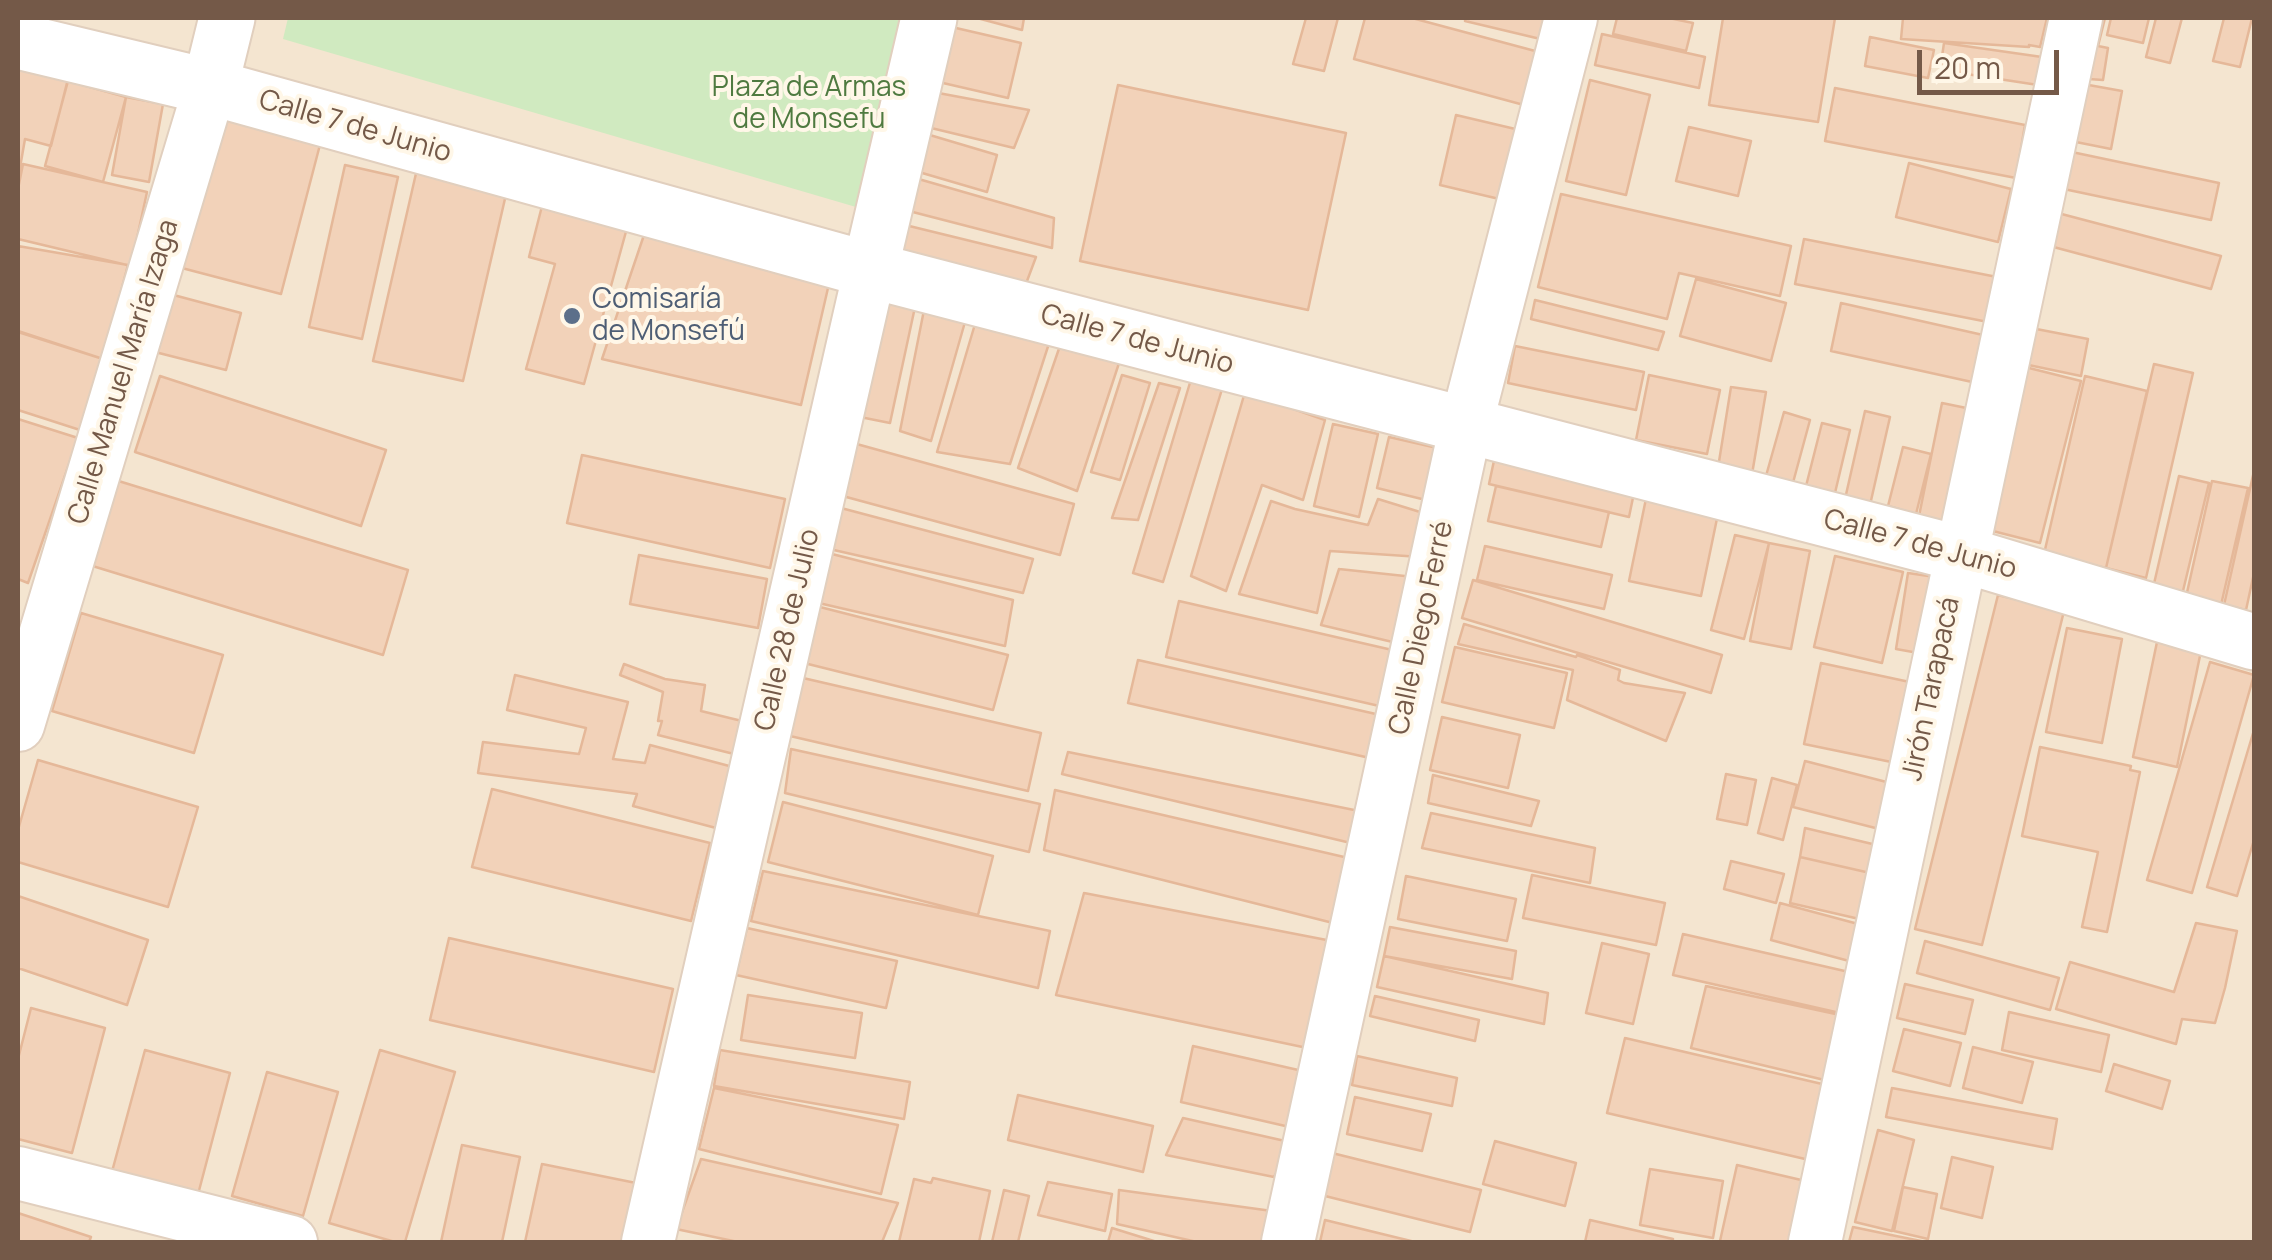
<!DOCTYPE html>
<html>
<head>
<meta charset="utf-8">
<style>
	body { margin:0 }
	#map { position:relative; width:2272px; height:1260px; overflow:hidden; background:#fcf3e2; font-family:Manrope,sans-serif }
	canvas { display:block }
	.frame { position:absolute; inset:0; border:20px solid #745948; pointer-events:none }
	.scale { position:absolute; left:1917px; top:50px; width:142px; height:45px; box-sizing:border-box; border:5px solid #745948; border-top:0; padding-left:12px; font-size:30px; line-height:35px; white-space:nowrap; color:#745948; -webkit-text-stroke:8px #fff7e8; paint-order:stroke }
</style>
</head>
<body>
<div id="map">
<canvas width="2272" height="1260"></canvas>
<div class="frame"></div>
<div class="scale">20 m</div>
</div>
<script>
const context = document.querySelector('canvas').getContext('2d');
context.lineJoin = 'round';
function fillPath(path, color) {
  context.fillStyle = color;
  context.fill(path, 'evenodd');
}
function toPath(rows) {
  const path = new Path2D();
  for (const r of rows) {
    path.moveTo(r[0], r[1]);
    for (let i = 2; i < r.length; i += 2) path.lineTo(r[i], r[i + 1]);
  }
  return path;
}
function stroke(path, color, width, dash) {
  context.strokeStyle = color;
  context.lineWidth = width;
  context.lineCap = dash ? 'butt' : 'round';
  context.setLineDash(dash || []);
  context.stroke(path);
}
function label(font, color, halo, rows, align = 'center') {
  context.font = font + ' Manrope,sans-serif';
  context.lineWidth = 8;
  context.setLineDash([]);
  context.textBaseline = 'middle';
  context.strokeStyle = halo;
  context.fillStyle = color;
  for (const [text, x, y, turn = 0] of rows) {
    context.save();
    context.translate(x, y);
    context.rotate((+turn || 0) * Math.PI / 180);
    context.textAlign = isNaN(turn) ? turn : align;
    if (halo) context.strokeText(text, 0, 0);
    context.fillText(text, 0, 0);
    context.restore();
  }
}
fillPath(toPath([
	[18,18,2254,18,2254,1242,18,1242]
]), '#f4e5d0');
fillPath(toPath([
	[288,18,923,18,873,212,283,39]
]), '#d0eac0');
const building = toPath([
	[977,18,1024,18,1022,30,977,18],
	[1306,18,1338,18,1324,71,1293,64,1306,18],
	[1365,18,1412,18,1550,55,1535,108,1354,59,1365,18],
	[1466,18,1558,18,1553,42,1465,21,1466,18],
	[1617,18,1669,18,1693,23,1686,51,1613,34,1617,18],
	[1723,18,1835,18,1818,122,1709,105,1723,18],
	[1903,18,2047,18,2040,47,2029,45,2029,47,1901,39,1903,18],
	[2085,18,2105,18,2098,46,2108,48,2103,80,2074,78,2085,18],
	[2111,18,2149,18,2143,43,2107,35,2111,18],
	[2156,18,2182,18,2170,63,2146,57,2156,18],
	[2224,18,2252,18,2240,67,2213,61,2224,18],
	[943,25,1021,43,1008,98,930,80,943,25],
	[1602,34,1705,57,1699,88,1595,65,1602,34],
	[1870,37,1934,50,1928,78,1865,66,1870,37],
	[1944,43,2042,57,2038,85,1940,70,1944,43],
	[18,66,68,79,51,146,25,139,18,179,18,66],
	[1590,80,1650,95,1626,195,1566,181,1590,80],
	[68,81,126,97,103,182,45,166,68,81],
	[2072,82,2122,91,2111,149,2061,139,2072,82],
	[1118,85,1346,133,1308,310,1080,261,1118,85],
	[1835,88,2025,125,2016,178,1825,141,1835,88],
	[933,92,1029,110,1014,148,927,127,933,92],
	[126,97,163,104,149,182,112,175,126,97],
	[219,110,322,137,281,294,178,267,219,110],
	[1456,115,1528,132,1512,202,1440,185,1456,115],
	[1689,127,1751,141,1738,196,1676,181,1689,127],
	[923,133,997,155,987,192,912,170,923,133],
	[2067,151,2219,183,2211,220,2059,188,2067,151],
	[420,156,510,177,463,381,373,361,420,156],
	[1909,163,2011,189,1998,242,1896,217,1909,163],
	[23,164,147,192,131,266,18,239,18,189,23,164],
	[345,165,398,177,362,339,309,327,345,165],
	[915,178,1054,218,1052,248,905,210,915,178],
	[1561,194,1791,246,1780,296,1679,273,1667,319,1538,287,1561,194],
	[542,206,627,228,584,384,526,369,555,264,529,257,542,206],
	[2054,212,2221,256,2211,289,2046,245,2054,212],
	[897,223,1036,257,1024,289,889,260,897,223],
	[644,235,831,275,801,405,602,359,644,235],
	[1804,239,1997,277,1988,322,1795,284,1804,239],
	[18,246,128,265,103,359,18,331,18,246],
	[1696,279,1786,303,1771,361,1680,336,1696,279],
	[166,293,241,313,226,370,151,351,166,293],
	[880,300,915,307,890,423,855,416,880,300],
	[1535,300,1664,332,1658,350,1531,319,1535,300],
	[1841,303,1983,335,1972,382,1831,351,1841,303],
	[924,310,967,315,931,441,900,431,924,310],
	[978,314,1053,331,1010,464,937,452,978,314],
	[2026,327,2088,339,2081,376,2019,363,2026,327],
	[18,332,103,359,80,430,18,410,18,332],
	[1063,337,1121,357,1077,491,1018,468,1063,337],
	[1515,346,1644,372,1636,410,1508,383,1515,346],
	[2154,364,2193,373,2146,578,2106,568,2154,364],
	[2021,366,2081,381,2040,543,1981,528,2021,366],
	[1122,375,1150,383,1120,480,1091,472,1122,375],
	[1649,375,1720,390,1707,454,1636,440,1649,375],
	[160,376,386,450,361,526,135,452,160,376],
	[1192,376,1223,386,1163,582,1133,573,1192,376],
	[2085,376,2147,391,2106,568,2044,554,2085,376],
	[1159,383,1180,388,1138,520,1112,518,1159,383],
	[1731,387,1766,392,1751,480,1717,474,1731,387],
	[1245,392,1325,420,1303,500,1262,485,1226,591,1191,576,1245,392],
	[1942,403,1976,410,1954,523,1919,516,1942,403],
	[1865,411,1890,417,1870,505,1845,499,1865,411],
	[1784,412,1810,420,1791,490,1764,483,1784,412],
	[18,419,78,438,28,583,18,579,18,419],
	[1822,423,1850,430,1834,497,1805,490,1822,423],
	[1333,424,1378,434,1359,517,1314,506,1333,424],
	[1389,437,1446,450,1434,502,1377,488,1389,437],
	[853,443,1074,504,1060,555,839,495,853,443],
	[1903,447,1931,454,1916,514,1888,506,1903,447],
	[582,455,785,499,770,568,567,523,582,455],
	[1495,456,1635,488,1629,517,1489,484,1495,456],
	[2254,471,2254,573,2246,610,2224,605,2254,471],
	[2179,476,2209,483,2182,595,2153,588,2179,476],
	[112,479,408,570,383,655,86,564,112,479],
	[2212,481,2248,488,2221,605,2186,597,2212,481],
	[1496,486,1609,512,1601,547,1488,521,1496,486],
	[1648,489,1720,504,1701,596,1629,581,1648,489],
	[1378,499,1433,516,1421,557,1330,551,1317,613,1239,594,1271,501,1295,509,1368,525,1378,499],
	[841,508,1033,559,1023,593,825,548,841,508],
	[1735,535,1769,543,1744,639,1711,630,1735,535],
	[1769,543,1810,551,1791,649,1750,641,1769,543],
	[1485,546,1612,575,1604,609,1477,580,1485,546],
	[828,553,1013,600,1005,646,810,601,828,553],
	[639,555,767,579,758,628,630,604,639,555],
	[1835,556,1903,572,1882,663,1814,647,1835,556],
	[1339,569,1414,577,1401,644,1321,625,1339,569],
	[1908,573,1935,577,1924,654,1896,649,1908,573],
	[1473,580,1722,655,1711,693,1462,618,1473,580],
	[1998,595,2064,611,1982,945,1915,929,1998,595],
	[1179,601,1401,652,1388,708,1166,657,1179,601],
	[816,606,1008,655,993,710,800,662,816,606],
	[81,613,223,655,194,753,52,711,81,613],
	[1464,624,1576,657,1577,655,1620,670,1618,680,1624,683,1685,693,1666,741,1567,700,1573,670,1458,644,1464,624],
	[2067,628,2122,639,2102,743,2046,732,2067,628],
	[2157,642,2201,651,2177,767,2133,757,2157,642],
	[1455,647,1567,673,1554,728,1442,702,1455,647],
	[1138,660,1389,717,1383,761,1128,703,1138,660],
	[2210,662,2254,675,2192,893,2147,880,2210,662],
	[1821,663,1919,684,1901,764,1804,744,1821,663],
	[624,664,665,679,705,685,701,711,746,722,738,755,658,735,662,721,658,721,663,692,620,675,624,664],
	[515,675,628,702,613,759,645,763,650,745,733,767,716,828,633,806,637,794,478,773,483,742,579,754,586,728,507,710,515,675],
	[803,678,1041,733,1028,791,790,736,803,678],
	[1442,717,1520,735,1508,788,1430,770,1442,717],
	[2254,730,2254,840,2237,896,2207,887,2254,730],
	[2040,747,2131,766,2130,770,2140,772,2107,932,2082,927,2098,852,2022,836,2040,747],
	[791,749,1040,804,1029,852,785,793,791,749],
	[1068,752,1364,812,1355,844,1062,774,1068,752],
	[38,760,198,807,168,907,18,862,18,830,38,760],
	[1805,761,1902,786,1891,832,1793,807,1805,761],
	[1726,774,1756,780,1747,825,1717,819,1726,774],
	[1433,775,1539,801,1531,826,1428,803,1433,775],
	[1772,778,1797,785,1783,840,1758,833,1772,778],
	[492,789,710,843,691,921,472,867,492,789],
	[1055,790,1357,860,1341,925,1044,850,1055,790],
	[783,802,993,856,978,915,768,862,783,802],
	[1431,813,1595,848,1590,883,1422,848,1431,813],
	[1805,828,1885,847,1879,875,1800,857,1805,828],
	[1800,857,1879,875,1868,921,1790,903,1800,857],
	[1731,861,1784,874,1776,903,1724,889,1731,861],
	[763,871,1050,931,1038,988,751,921,763,871],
	[1532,875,1665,903,1656,945,1523,918,1532,875],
	[1406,876,1516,899,1507,941,1398,919,1406,876],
	[1084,893,1337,942,1312,1049,1056,995,1084,893],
	[18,896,148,940,127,1005,18,968,18,896],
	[1780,903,1873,928,1864,965,1771,940,1780,903],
	[2196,923,2237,931,2225,988,2215,1023,2182,1019,2176,1044,2056,1009,2070,962,2174,992,2196,923],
	[1390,927,1516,951,1512,979,1384,956,1390,927],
	[747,928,897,961,886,1008,736,975,747,928],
	[1683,934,1849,972,1840,1013,1673,975,1683,934],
	[449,938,673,989,654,1072,430,1020,449,938],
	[1925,941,2059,978,2050,1010,1917,973,1925,941],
	[1602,943,1649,954,1633,1024,1586,1013,1602,943],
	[1384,956,1548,993,1544,1024,1377,987,1384,956],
	[1905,984,1973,1000,1965,1034,1897,1018,1905,984],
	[1706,986,1854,1018,1837,1083,1691,1048,1706,986],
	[748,995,862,1013,855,1058,741,1040,748,995],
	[1375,996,1479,1020,1475,1041,1370,1016,1375,996],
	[31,1008,105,1028,72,1153,18,1139,18,1059,31,1008],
	[2009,1012,2109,1035,2101,1072,2002,1050,2009,1012],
	[1904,1029,1961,1043,1950,1086,1893,1071,1904,1029],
	[1625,1038,1835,1087,1818,1162,1607,1113,1625,1038],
	[1193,1046,1307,1072,1294,1128,1181,1102,1193,1046],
	[1973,1047,2033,1062,2022,1103,1963,1088,1973,1047],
	[145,1050,230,1073,196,1202,110,1179,145,1050],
	[380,1050,455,1072,405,1242,395,1242,329,1223,380,1050],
	[720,1050,910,1082,904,1119,714,1086,720,1050],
	[1357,1056,1457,1078,1452,1106,1352,1085,1357,1056],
	[2114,1064,2170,1081,2162,1109,2106,1091,2114,1064],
	[267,1072,338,1092,303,1216,232,1196,267,1072],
	[714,1088,898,1125,881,1194,699,1149,714,1088],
	[1892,1088,2057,1119,2052,1149,1886,1117,1892,1088],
	[1018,1095,1153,1126,1143,1172,1008,1140,1018,1095],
	[1355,1097,1431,1114,1422,1151,1347,1134,1355,1097],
	[1183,1118,1294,1143,1274,1177,1166,1155,1183,1118],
	[1878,1130,1914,1140,1892,1231,1855,1222,1878,1130],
	[1495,1141,1576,1163,1565,1206,1483,1184,1495,1141],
	[462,1145,520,1157,502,1242,441,1242,462,1145],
	[1332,1153,1481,1190,1470,1232,1321,1195,1332,1153],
	[1952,1157,1993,1167,1982,1218,1941,1208,1952,1157],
	[701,1159,898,1203,882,1242,738,1242,676,1229,701,1159],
	[542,1164,641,1184,629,1242,525,1242,542,1164],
	[1737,1165,1814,1183,1801,1242,1720,1241,1737,1165],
	[1650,1169,1723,1181,1713,1238,1640,1225,1650,1169],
	[933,1178,990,1191,979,1242,899,1242,914,1179,931,1183,933,1178],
	[1048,1182,1112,1194,1105,1231,1038,1215,1048,1182],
	[1903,1187,1937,1194,1928,1239,1894,1231,1903,1187],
	[1004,1190,1029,1196,1018,1242,992,1242,1004,1190],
	[1119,1190,1272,1211,1268,1242,1197,1242,1117,1224,1119,1190],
	[18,1213,91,1237,89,1242,18,1242,18,1213],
	[1325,1220,1415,1242,1320,1242,1325,1220],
	[1590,1220,1673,1239,1672,1242,1585,1242,1590,1220],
	[1853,1227,1896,1236,1926,1242,1849,1242,1853,1227],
	[1112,1228,1157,1242,1108,1242,1112,1228]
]);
fillPath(building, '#f2d2b9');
stroke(building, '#e5b899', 2.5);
const minor = toPath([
	[18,725,210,87],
	[18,1173,291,1242],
	[648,1242,870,270],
	[1288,1242,1466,425,1571,18],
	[1815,1242,2076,18]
]);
const tertiary = toPath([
	[18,41,210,87,870,270,1961,554,2254,642],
	[210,87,227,18],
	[870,270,929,18]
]);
stroke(minor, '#e1cfbe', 56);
stroke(tertiary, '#e1cfbe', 59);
stroke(minor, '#fff', 52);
stroke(tertiary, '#fff', 55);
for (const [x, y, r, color] of [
	[572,316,10,"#5c6f8a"]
]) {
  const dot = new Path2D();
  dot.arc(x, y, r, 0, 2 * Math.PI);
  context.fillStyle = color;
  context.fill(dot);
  stroke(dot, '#fff7e8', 4);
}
label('28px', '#4f7a40', '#fff7e8', [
	["Plaza de Armas",809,88],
	["de Monsefu",809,120]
]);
label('28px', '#745948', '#fff7e8', [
	["Calle 7 de Junio",355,127,16],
	["Calle 7 de Junio",1137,340,15],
	["Calle Manuel María Izaga",124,372,-73],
	["Calle 7 de Junio",1920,545,15],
	["Calle Diego Ferré",1422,628,-78],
	["Calle 28 de Julio",788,630,-77],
	["Jirón Tarapacá",1932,689,-78]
]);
label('28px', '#4e5e75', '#fff7e8', [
	["Comisaría",592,300],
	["de Monsefú",592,332]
], 'left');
</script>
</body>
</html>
